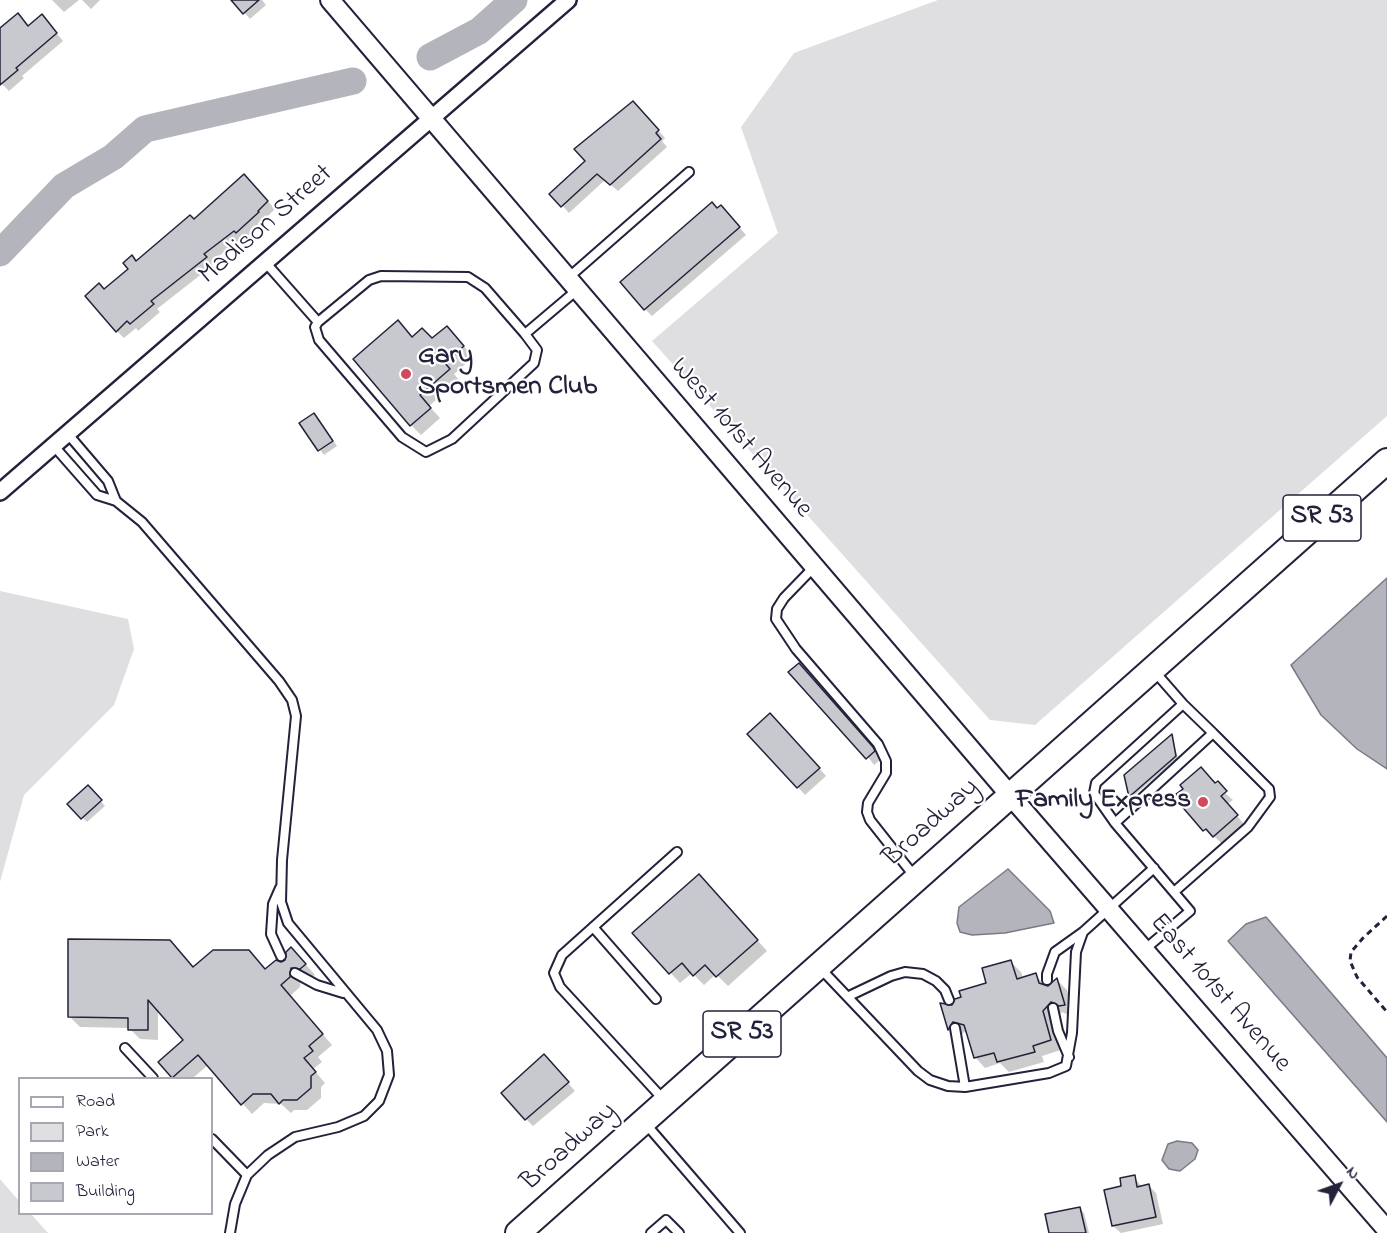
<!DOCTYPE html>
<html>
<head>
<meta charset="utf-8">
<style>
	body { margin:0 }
	#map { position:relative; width:1387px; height:1233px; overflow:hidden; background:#fff; font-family:"Indie Flower",sans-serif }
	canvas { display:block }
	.legend { position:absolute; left:18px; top:1077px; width:195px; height:138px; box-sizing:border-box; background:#fff; border:2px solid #a7a7b1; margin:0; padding:8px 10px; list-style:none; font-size:18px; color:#22223b }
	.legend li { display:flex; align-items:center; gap:12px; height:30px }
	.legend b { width:30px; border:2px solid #a7a7b1 }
	.north { position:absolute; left:1309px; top:1155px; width:60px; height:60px; -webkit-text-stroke:4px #fff; paint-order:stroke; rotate:49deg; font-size:16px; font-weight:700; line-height:24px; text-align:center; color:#22223b }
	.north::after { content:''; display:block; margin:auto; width:21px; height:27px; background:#22223b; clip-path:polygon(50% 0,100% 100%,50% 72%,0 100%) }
</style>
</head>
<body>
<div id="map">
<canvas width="1387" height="1233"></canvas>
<ul class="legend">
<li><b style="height:8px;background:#fff"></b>Road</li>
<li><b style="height:16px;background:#dfdfe2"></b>Park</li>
<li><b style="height:16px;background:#b4b4bc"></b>Water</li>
<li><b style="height:16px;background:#c8c8cf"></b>Building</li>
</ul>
<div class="north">N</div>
</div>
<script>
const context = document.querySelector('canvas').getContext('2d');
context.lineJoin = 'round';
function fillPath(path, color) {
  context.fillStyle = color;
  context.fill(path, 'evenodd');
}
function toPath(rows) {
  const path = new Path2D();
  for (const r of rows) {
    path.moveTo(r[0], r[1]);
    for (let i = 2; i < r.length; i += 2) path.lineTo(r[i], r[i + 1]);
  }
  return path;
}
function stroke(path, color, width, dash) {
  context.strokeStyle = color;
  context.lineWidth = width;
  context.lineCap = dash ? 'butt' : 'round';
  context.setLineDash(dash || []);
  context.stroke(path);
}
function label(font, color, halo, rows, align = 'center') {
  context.font = font + ' "Indie Flower",sans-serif';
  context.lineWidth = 4.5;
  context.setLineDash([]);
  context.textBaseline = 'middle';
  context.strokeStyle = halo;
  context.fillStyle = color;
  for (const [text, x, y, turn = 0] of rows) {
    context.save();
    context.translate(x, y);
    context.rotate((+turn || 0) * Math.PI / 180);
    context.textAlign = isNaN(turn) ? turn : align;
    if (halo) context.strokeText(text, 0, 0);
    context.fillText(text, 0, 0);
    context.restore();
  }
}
fillPath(toPath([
	[938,0,1387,0,1387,416,1035,725,990,720,652,341,778,233,741,127,794,53],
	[0,591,128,619,134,649,114,705,24,795,0,882],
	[0,1179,19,1201,20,1214,31,1214,48,1233,0,1233]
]), '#dfdfe2');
const water = toPath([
	[1387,578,1387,769,1357,749,1321,715,1291,665,1387,578],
	[1008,869,1050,911,1054,923,1005,933,972,935,960,932,957,923,959,907,1008,869],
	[1266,917,1387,1058,1387,1122,1228,941,1246,924,1266,917],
	[1177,1141,1192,1143,1198,1150,1195,1159,1180,1171,1169,1169,1162,1160,1168,1144,1177,1141]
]);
fillPath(water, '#b4b4bc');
stroke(water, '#7a7a88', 1.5);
fillPath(toPath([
	[52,0,79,0,64,12],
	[82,0,100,0,91,9],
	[233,0,262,0,266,5,250,19],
	[49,24,63,41,22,76,24,78,9,91,0,82,0,30],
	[640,110,665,138,662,141,667,147,618,191,605,180,569,213,552,194],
	[251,183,275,209,245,239,243,237,231,246,211,263,213,265,157,309,160,312,138,331,136,328,124,338,117,331,105,291,137,262],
	[717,210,728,214,746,235,652,316,645,309],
	[413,338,457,338,473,357,454,374,459,380,429,406,440,418,421,435,411,425],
	[318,419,337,446,324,455,301,424],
	[806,672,880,757,881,759,874,765],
	[778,722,826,776,805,795,750,734],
	[1171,736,1178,758,1131,798,1126,776],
	[1216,785,1233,800,1227,804,1244,824,1222,844,1214,836,1212,837,1181,804],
	[88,787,105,806,87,822,69,804],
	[709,886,767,951,728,986,716,974,704,985,692,973,680,983,634,933],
	[301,959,315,975,310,978,301,978,300,987,290,996,332,1045,318,1057,322,1062,313,1069,325,1083,321,1087,321,1098,307,1110,294,1110,291,1113,281,1104,264,1103,252,1114,208,1065,193,1078,174,1078,160,1062,186,1040,158,1008,158,1040,140,1039,129,1028,80,1027,70,1017,194,968,266,971],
	[1011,962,1021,972,1023,979,1036,975,1047,989,1057,980,1067,990,1074,1015,1070,1016,1062,1012,1053,1021,1061,1050,1042,1056,1044,1062,1009,1072,1000,1063,985,1068,975,1057,968,1033,964,1032,959,1039,949,1029,942,1005,953,1007,988,984],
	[552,1064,575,1091,533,1126,526,1119],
	[1134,1177,1142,1187,1149,1186,1156,1193,1163,1224,1121,1233,1113,1226,1123,1188],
	[1079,1208,1084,1213,1089,1233,1051,1233]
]), '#0003');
stroke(toPath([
	[430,57,479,31,514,0],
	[0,253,64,186,113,157,145,129,353,81]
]), '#b4b4bc', 27);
const building = toPath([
	[231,0,259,0,243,14,231,0],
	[18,13,28,26,42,14,57,33,16,68,18,70,0,85,0,28,18,13],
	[633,101,659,130,656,133,661,139,610,185,597,174,561,207,549,194,585,161,574,149,633,101],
	[244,174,268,201,258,211,259,212,236,233,234,231,204,254,207,257,151,301,154,304,130,324,127,321,116,332,85,296,99,283,104,289,128,269,123,263,132,255,136,261,190,215,194,219,244,174],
	[712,202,717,208,721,205,740,227,644,310,620,282,712,202],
	[398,320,412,337,422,328,432,338,447,326,464,346,445,363,450,369,420,395,431,408,410,426,353,359,398,320],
	[314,413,333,441,318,451,299,423,314,413],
	[799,663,873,747,875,751,866,759,788,672,799,663],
	[770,713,820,768,797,788,747,734,770,713],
	[1172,734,1176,756,1129,797,1124,775,1172,734],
	[1201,767,1215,783,1218,781,1227,791,1221,796,1238,815,1213,837,1206,829,1203,831,1179,803,1182,801,1176,794,1183,789,1180,785,1201,767],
	[88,785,102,800,81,819,67,804,88,785],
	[699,874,758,940,716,977,705,965,693,976,682,963,669,974,632,933,699,874],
	[68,939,170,940,193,967,213,950,249,950,265,969,276,960,281,962,285,960,286,952,291,947,306,964,300,969,291,968,290,977,281,985,323,1034,309,1046,313,1051,304,1058,316,1072,311,1076,311,1088,297,1100,283,1100,279,1104,271,1094,253,1094,241,1105,198,1055,172,1078,158,1062,183,1040,148,1000,148,1030,128,1030,128,1018,68,1017,68,939],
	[1011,960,1017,979,1036,973,1039,983,1048,986,1057,978,1065,1005,1059,1006,1051,1002,1043,1011,1051,1040,1033,1046,1035,1052,997,1062,994,1053,974,1058,964,1025,953,1022,948,1030,940,1003,952,1005,955,999,961,997,959,991,986,983,982,968,1011,960],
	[544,1054,569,1082,525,1120,501,1093,544,1054],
	[1135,1175,1137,1187,1149,1184,1156,1217,1112,1226,1104,1190,1121,1186,1120,1178,1135,1175],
	[1080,1207,1086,1233,1049,1233,1045,1214,1080,1207]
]);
fillPath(building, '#c8c8cf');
stroke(building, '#22223b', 1.5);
const service = toPath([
	[265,262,318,322,369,280,381,276,468,277,485,288,525,334,577,290],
	[568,278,689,172],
	[318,322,315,327,319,340,402,437,426,452,452,439,534,363,537,350,525,334],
	[67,433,108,481,116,501],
	[53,445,97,495,116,501,142,522,279,681,292,700,296,716,282,860,281,902,288,923,377,1030,387,1051,389,1075,379,1101,364,1116,338,1127,295,1137,268,1155,247,1175,235,1204,230,1233],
	[814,567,784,598,777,609,776,619,796,649,878,744,886,761,886,773,868,803,867,812,870,820,915,877],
	[1115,823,1094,793,1096,783,1183,704],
	[280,888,273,904,271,934,281,956],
	[1174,892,1248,827,1270,797,1269,789,1213,733],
	[593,927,656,999],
	[1144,950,1190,911,1115,823,1213,733,1183,704,1155,672],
	[821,969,918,1071,930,1080,948,1086,965,1087,1049,1073,1066,1066,1072,1033,1076,952,1083,932],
	[295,973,317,985,343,993],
	[1047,980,1047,974,1055,952,1083,932,1154,868],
	[849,996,891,976,905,972,923,974,936,981,945,990,949,1000],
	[1053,1008,1058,1031,1069,1057],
	[955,1028,965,1087],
	[125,1048,153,1078],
	[663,1099,560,987,554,973,562,955,677,852],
	[645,1123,740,1233],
	[212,1139,247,1175],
	[651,1233,666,1220,679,1233]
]);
const minor = toPath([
	[0,492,568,0]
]);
const tertiary = toPath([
	[330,0,1009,794,1387,1230]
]);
const primary = toPath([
	[518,1233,1387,461]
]);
stroke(service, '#22223b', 12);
stroke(minor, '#22223b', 20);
stroke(tertiary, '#22223b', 22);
stroke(primary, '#22223b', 28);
stroke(toPath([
	[1387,916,1363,938,1351,952,1350,961,1357,977,1387,1012]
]), '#22223b', 3, [6, 4.5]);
stroke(service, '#fff', 8);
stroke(minor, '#fff', 15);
stroke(tertiary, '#fff', 18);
stroke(primary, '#fff', 24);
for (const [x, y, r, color] of [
	[406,374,6,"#d1495b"],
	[1203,802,6,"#d1495b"]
]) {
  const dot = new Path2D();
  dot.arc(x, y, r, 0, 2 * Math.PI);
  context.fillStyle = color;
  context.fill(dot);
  stroke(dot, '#fff', 2);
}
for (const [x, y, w] of [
	[1322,518,78],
	[742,1034,78]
]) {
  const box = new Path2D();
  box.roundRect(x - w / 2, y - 23, w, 46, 4.5);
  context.fillStyle = '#fff';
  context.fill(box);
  stroke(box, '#22223b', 1.5);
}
label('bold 26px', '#22223b', null, [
	["SR 53",1322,518],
	["SR 53",742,1034]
]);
label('27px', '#22223b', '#fff', [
	["Madison Street",267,226,-41],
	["West 101st Avenue",740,439,49],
	["Broadway",932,824,-42],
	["East 101st Avenue",1219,994,49],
	["Broadway",570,1148,-42]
]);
label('bold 27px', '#22223b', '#fff', [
	["Gary",418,358],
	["Sportsmen Club",418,389],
	["Family Express",1191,802,"right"]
], 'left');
</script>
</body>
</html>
